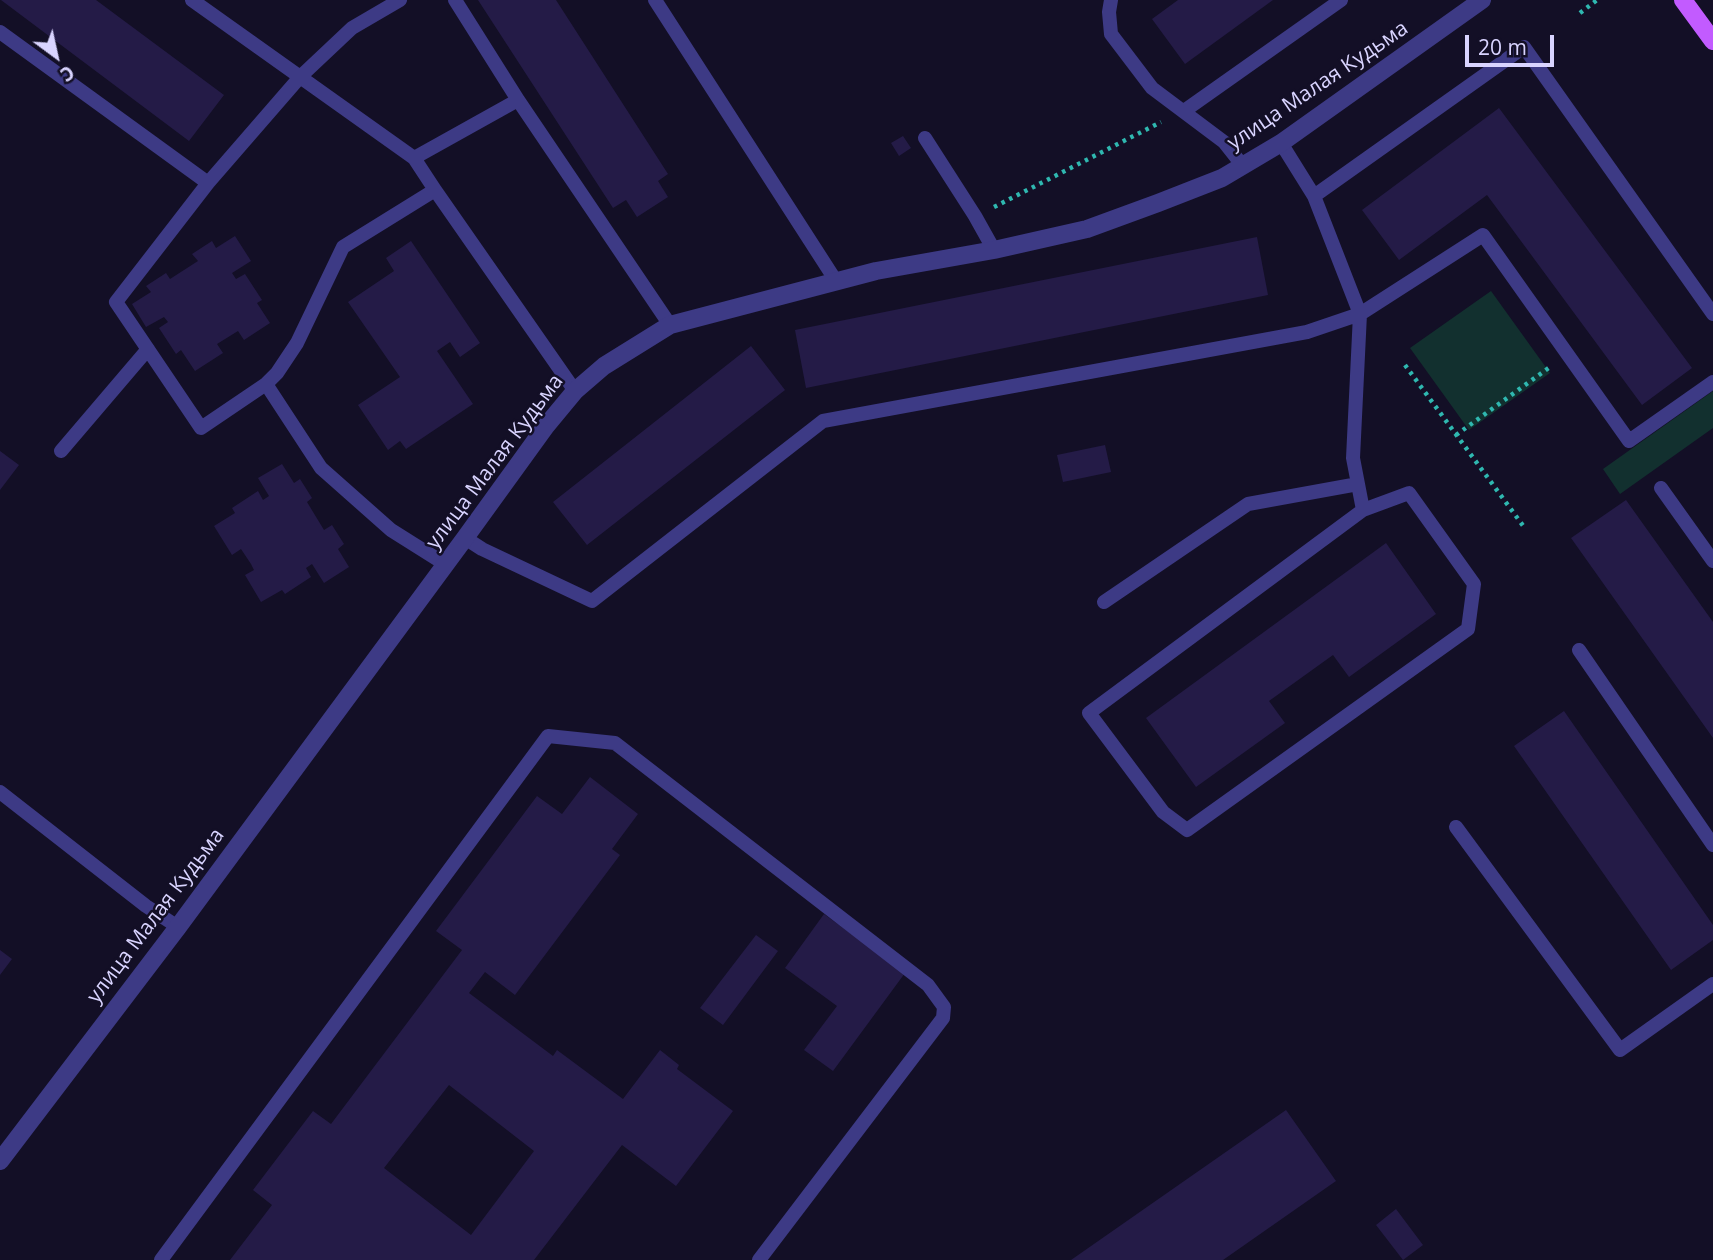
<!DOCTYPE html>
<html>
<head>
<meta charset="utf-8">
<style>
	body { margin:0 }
	#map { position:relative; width:1713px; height:1260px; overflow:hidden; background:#130f26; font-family:"Open Sans",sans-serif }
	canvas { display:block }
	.north { position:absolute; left:21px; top:21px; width:70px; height:70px; -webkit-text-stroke:5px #130f26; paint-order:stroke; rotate:147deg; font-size:19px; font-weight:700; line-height:28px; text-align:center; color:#d9d4ff }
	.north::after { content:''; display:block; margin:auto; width:24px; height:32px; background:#d9d4ff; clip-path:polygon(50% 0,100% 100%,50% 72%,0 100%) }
	.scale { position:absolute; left:1465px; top:35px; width:89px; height:32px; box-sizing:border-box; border:4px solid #d9d4ff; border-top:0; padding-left:9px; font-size:21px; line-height:24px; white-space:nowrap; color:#d9d4ff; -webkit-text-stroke:5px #130f26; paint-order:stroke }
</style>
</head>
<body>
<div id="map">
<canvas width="1713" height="1260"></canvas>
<div class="north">С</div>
<div class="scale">20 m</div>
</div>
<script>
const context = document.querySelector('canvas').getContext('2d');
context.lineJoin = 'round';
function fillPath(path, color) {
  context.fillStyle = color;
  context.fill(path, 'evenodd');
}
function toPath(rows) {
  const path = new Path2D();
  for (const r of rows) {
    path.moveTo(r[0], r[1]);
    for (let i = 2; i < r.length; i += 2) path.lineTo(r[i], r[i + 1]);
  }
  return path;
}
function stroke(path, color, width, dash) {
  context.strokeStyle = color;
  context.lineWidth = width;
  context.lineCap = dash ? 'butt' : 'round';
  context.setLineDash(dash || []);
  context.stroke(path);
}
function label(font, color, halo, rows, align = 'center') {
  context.font = font + ' "Open Sans",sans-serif';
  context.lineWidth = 5;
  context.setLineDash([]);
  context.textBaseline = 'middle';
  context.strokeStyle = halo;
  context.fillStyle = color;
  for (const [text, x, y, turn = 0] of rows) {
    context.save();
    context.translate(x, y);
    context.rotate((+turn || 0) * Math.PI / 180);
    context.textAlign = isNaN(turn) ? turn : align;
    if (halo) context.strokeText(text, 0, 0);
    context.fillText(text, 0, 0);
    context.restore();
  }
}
fillPath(toPath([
	[1491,291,1550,373,1469,430,1410,348],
	[1713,391,1713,428,1620,494,1603,469]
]), '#12302f');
fillPath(toPath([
	[1,0,96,0,224,95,189,141],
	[478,0,556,0,668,174,658,181,668,197,637,217,626,200,613,208],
	[1178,0,1273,0,1185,64,1152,19],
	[1499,108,1692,368,1642,405,1487,195,1399,260,1362,210],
	[903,136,911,148,899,156,891,143],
	[235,236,251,261,232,273,236,279,245,274,262,300,257,303,270,323,244,340,238,331,217,344,223,353,195,371,181,350,176,354,159,328,168,322,164,317,146,327,132,304,151,292,146,286,166,273,170,279,198,261,192,254,212,241,216,248],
	[1257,237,1268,295,806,388,795,330],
	[411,241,480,343,460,357,450,342,437,351,473,404,406,449,400,441,388,450,358,405,400,377,348,302,394,271,386,258],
	[751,346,785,390,587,545,553,502],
	[1105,445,1111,472,1063,482,1057,455],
	[0,451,19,465,0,490],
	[282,464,294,483,300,479,312,498,307,502,324,530,332,525,344,544,338,549,349,567,324,583,312,564,306,568,311,577,285,594,282,590,261,602,245,575,254,570,251,564,241,549,232,555,214,526,235,513,232,508,258,491,263,500,269,496,258,478],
	[1626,500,1713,622,1713,738,1571,538],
	[1386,543,1436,614,1349,677,1333,655,1269,701,1285,723,1196,787,1146,718],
	[1564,711,1713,925,1713,940,1671,970,1514,746],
	[590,777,638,814,612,849,620,855,515,995,485,972,469,993,553,1056,557,1050,623,1099,660,1050,679,1065,677,1069,733,1111,676,1186,622,1145,534,1260,230,1260,272,1205,253,1190,313,1111,331,1124,462,950,436,931,537,796,562,814],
	[449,1085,534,1151,471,1235,384,1168],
	[824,914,905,973,833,1071,804,1050,837,1006,785,968],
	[756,935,778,951,723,1025,700,1008],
	[0,950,12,959,0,975],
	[1286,1110,1336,1181,1223,1260,1071,1260],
	[1396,1209,1423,1245,1403,1260,1376,1225]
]), '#241b47');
stroke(toPath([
	[1580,13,1597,0],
	[994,207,1161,122],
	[1405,365,1524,527],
	[1456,435,1550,367]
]), '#2fb8b0', 4.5, [3.5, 5]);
stroke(toPath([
	[192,0,414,158,518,100,455,0],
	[655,0,836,281],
	[1111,0,1109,12,1111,34,1152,88,1224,142,1243,166],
	[0,32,208,183,300,77,352,28,400,0],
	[518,100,670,325],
	[1184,111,1341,0],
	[925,138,975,216,994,250],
	[1281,143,1314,196,1360,314,1353,458,1363,510,1089,713,1163,812,1187,830,1468,629,1474,584,1409,493,1363,510],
	[414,158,435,190],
	[208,183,116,302,201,428,266,384],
	[1314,196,1524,47,1713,314],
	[61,451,148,349],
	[1661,488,1713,561],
	[465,538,482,549,592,601,823,421,1307,332,1360,314,1483,235,1629,441,1713,382],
	[445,564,391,530,321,468,266,384,277,373,297,343,343,247,435,190,575,391],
	[1104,602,1248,504,1358,484],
	[1579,650,1713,845],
	[0,792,146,906,178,927],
	[1456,827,1620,1050,1713,984],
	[161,1260,548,736,615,743,928,985,944,1007,943,1018,759,1260]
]), '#3d3a85', 14);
stroke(toPath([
	[0,1161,178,927,465,538,546,426,575,391,604,366,670,325,876,271,994,250,1087,229,1158,203,1222,178,1281,143,1482,0]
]), '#3d3a85', 18);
stroke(toPath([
	[1683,0,1713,41]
]), '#c25bff', 18);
label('21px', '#d9d4ff', '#130f26', [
	["улица Малая Кудьма",1318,86,-34],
	["улица Малая Кудьма",495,462,-53],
	["улица Малая Кудьма",156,916,-53]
]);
</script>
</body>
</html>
